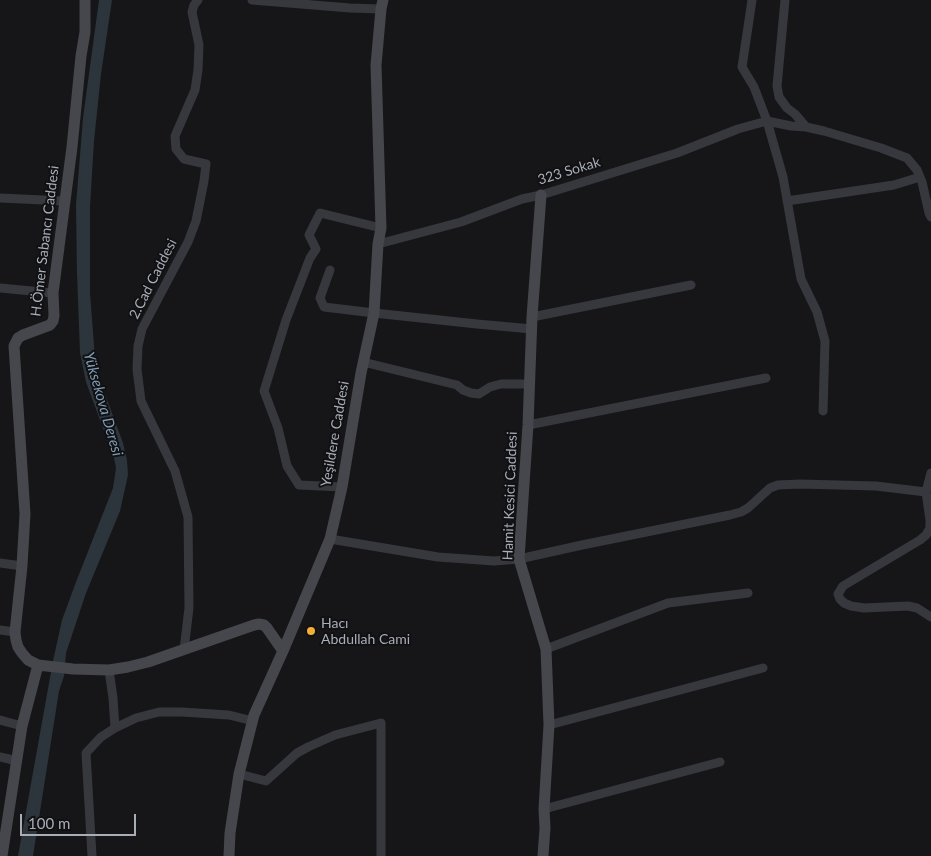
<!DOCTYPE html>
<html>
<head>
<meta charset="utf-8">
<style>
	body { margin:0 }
	#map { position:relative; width:931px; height:856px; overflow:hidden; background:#161618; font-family:Lato,sans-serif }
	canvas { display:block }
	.scale { position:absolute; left:20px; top:814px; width:116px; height:22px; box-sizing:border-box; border:2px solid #a8adb8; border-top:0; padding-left:6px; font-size:15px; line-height:18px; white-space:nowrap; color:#a8adb8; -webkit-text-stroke:4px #111113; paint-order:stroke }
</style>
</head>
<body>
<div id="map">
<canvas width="931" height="856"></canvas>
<div class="scale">100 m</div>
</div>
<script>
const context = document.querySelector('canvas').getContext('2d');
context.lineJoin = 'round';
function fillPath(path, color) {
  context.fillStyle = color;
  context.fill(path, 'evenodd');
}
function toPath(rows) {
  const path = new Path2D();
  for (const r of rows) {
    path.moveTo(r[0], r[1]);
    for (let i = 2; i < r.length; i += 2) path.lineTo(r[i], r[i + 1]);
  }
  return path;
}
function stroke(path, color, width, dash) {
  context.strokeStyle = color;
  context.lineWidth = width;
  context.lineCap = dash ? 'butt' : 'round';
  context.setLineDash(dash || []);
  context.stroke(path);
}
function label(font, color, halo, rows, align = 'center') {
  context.font = font + ' Lato,sans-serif';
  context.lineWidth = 4;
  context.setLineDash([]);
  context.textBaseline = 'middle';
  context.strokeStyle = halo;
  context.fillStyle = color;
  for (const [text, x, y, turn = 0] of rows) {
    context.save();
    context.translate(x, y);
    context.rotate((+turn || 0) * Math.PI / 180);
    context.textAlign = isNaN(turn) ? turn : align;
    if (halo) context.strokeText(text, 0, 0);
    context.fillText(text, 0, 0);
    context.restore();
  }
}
fillPath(toPath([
	[99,0,112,0,101,74,94,141,90,207,90,293,95,358,98,375,123,443,127,460,128,475,120,511,86,593,66,653,64,676,59,691,33,856,18,856,53,661,62,620,76,582,113,488,116,468,114,458,86,382,80,353,77,273,76,205,83,118]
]), '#2c353c');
stroke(toPath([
	[252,0,350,8,381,9],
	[752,0,742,67,754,87,767,121,783,177,801,279,817,312,825,341,823,411],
	[785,0,777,86,779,97,787,108,795,114,806,127],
	[0,198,65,201],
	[787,201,894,185,920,177],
	[378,244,461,222,522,199,541,195,677,153,738,129,767,121,791,126,806,127,824,131,881,148,907,158,917,170,922,182,929,213,931,217],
	[330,270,320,298,324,307,374,313,477,324,532,329],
	[0,288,53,293],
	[532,317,691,285],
	[363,362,457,385,463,390,471,393,479,394,490,387,501,384,530,384],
	[528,425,766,378],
	[342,487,299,485,287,466,278,428,264,391,286,320,310,258,316,249,309,235,320,213,381,228],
	[926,492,930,520,930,528,926,535,920,540,843,586,838,594,840,599,844,603,851,606,864,608,908,606,917,608,931,617],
	[330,539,438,557,494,561,519,559,582,545,730,515,741,512,748,508,770,488,778,485,800,484,876,486,926,492,931,473],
	[0,563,22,566],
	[0,630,15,632],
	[546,649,668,603,748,593],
	[184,650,189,608,188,517,175,471,141,401,137,369,138,346,142,329,188,242,196,221,204,181,206,164,184,159,176,149,175,136,195,90,198,70,199,45,192,12,194,5,198,0],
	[0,720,22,726],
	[549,725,763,668],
	[115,728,136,718,159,712,182,712,229,715,253,721],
	[0,757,17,761],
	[239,774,266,781,297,753,308,747,335,735,381,723,381,856],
	[544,809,720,762],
	[92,856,86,753,101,737,115,728,113,698,109,670]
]), '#37383d', 9);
stroke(toPath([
	[85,0,85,32,81,56,72,147,53,293,54,316,53,321,50,325,23,335,18,338,14,346,25,514,22,566,15,632,16,640,18,647,22,653,28,660,38,665,73,669,109,670,128,667,148,662,254,625,259,624,264,625,267,628,283,651],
	[541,195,532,317,528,425,519,559,546,649,549,725,544,809,545,828,543,856],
	[2,856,22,726,38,665],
	[229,856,230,833,239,774,254,715,283,651,330,539,342,487,361,373,374,313,378,244,381,228,376,65,381,9,383,0]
]), '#45474d', 11);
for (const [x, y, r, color] of [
	[311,631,5,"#f2b134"]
]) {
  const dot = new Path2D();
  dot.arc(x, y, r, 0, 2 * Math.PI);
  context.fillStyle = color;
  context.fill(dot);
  stroke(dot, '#111113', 2);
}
label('14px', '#a8adb8', '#111113', [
	["323 Sokak",569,171,-17],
	["H.Ömer Sabancı Caddesi",45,241,-83],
	["2.Cad Caddesi",153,279,-63],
	["Yeşildere Caddesi",335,434,-80],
	["Hamit Kesici Caddesi",510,496,-88]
]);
label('14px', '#a8adb8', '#111113', [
	["Hacı",321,623],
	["Abdullah Cami",321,639]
], 'left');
label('italic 15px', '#7f9bb3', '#111113', [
	["Yüksekova Deresi",103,404,74]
]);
</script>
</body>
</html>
